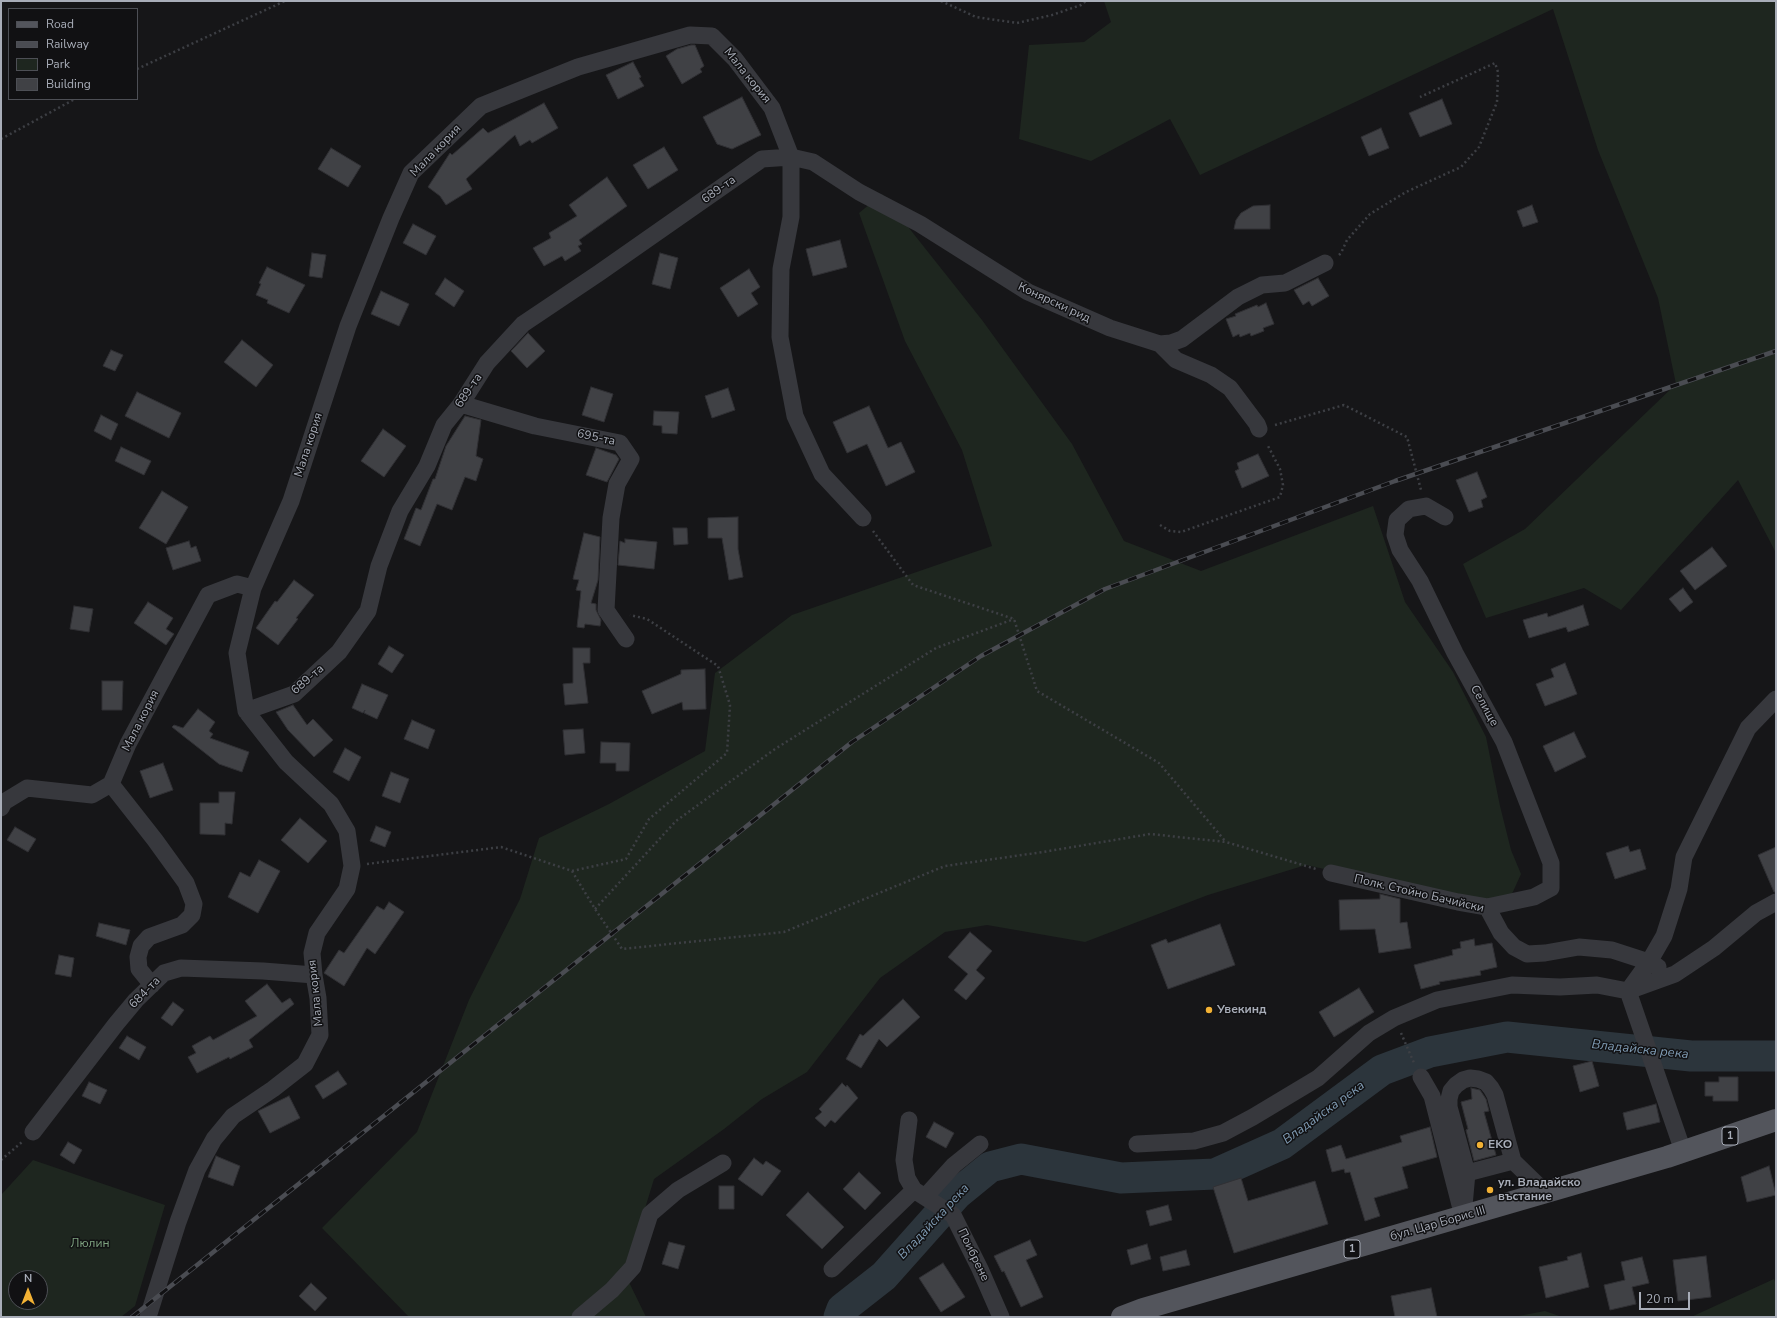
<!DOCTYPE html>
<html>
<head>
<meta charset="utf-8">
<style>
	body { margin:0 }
	#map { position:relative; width:1777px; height:1318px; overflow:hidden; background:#161618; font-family:"Nunito Sans",sans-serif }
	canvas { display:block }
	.frame { position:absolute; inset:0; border:2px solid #a8adb8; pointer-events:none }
	.legend { position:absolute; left:8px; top:8px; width:130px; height:92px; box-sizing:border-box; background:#111113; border:1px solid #4d4f55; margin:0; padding:5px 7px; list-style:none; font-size:12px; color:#a8adb8 }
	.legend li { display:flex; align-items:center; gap:8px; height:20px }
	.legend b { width:20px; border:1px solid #4d4f55 }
	.north { position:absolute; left:8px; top:1270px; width:40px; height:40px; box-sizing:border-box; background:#111113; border:1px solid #4d4f55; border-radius:50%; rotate:0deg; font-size:11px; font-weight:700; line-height:16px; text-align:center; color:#a8adb8 }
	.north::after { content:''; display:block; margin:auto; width:14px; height:18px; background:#f2b134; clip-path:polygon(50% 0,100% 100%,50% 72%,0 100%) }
	.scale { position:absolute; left:1639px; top:1292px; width:51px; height:18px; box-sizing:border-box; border:2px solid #a8adb8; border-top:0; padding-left:5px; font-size:12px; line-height:14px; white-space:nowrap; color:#a8adb8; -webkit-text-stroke:3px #111113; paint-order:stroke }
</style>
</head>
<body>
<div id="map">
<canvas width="1777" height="1318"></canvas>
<div class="frame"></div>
<ul class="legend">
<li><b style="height:5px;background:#53555c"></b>Road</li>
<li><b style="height:5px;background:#4a4c52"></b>Railway</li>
<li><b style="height:11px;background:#1e261f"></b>Park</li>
<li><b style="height:11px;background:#404145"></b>Building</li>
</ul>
<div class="north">N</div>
<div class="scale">20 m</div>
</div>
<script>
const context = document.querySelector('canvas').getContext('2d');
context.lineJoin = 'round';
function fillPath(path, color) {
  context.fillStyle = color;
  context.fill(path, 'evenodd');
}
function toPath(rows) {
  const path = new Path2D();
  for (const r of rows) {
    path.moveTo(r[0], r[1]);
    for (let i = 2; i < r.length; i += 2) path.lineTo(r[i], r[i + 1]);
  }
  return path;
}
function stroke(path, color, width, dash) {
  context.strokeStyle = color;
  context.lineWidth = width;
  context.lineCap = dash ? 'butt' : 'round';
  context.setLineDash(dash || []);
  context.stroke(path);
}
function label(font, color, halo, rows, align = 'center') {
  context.font = font + ' "Nunito Sans",sans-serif';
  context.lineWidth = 3;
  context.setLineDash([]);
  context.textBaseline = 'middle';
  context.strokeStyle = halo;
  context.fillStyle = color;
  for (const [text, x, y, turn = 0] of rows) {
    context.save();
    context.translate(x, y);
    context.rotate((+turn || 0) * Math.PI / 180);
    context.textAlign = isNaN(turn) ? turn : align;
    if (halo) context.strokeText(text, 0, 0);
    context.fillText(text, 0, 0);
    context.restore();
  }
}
fillPath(toPath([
	[1104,1,1776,1,1776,553,1738,480,1621,610,1584,588,1486,618,1463,564,1525,529,1676,384,1658,298,1598,150,1553,9,1200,175,1170,119,1091,161,1019,139,1029,45,1084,42,1111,22],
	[882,194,982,320,1072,444,1124,541,1201,571,1373,506,1405,602,1453,672,1486,737,1500,806,1511,850,1521,874,1511,896,1481,903,1306,865,1208,895,1085,942,987,925,945,932,880,978,807,1072,762,1099,724,1129,654,1179,625,1274,646,1317,409,1317,322,1228,417,1132,469,1000,520,899,539,838,609,804,705,751,715,673,792,615,992,546,962,450,905,341,859,213],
	[33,1160,165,1205,135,1306,121,1317,1,1317,1,1195],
	[16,1278,40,1278,40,1302,16,1302],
	[1774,1279,1776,1284,1776,1317,1691,1317],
	[1545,1311,1562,1317,1513,1317]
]), '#1e261f');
stroke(toPath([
	[839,1317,842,1309,884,1276,957,1194,990,1167,1021,1159,1121,1178,1215,1174,1282,1144,1382,1070,1430,1052,1507,1037,1691,1056,1776,1056]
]), '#2c353c', 31);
const building = toPath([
	[691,45,695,45,704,66,700,69,702,72,682,84,666,56,677,49,691,45],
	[633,62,641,77,639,78,644,86,618,99,606,75,633,62],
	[742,97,761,135,732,149,717,144,703,117,742,97],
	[1442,99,1452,124,1420,137,1409,113,1442,99],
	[544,103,558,128,532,143,530,140,520,146,515,135,466,179,472,189,446,205,440,196,428,187,450,153,452,155,483,128,488,133,544,103],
	[1381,128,1389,148,1369,156,1361,137,1381,128],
	[664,147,678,170,648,189,633,165,664,147],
	[331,148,361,166,348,187,318,169,331,148],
	[607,177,627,206,579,240,582,244,578,246,581,251,565,261,562,256,544,266,533,248,551,238,549,233,577,216,569,205,607,177],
	[1270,205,1270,229,1234,229,1236,220,1241,213,1253,206,1270,205],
	[1532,205,1538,222,1523,227,1517,211,1532,205],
	[413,224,436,236,426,255,403,243,413,224],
	[840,240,847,267,813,276,806,249,840,240],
	[312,253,326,255,322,278,309,276,312,253],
	[660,253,678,258,670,289,652,284,660,253],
	[267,267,305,285,289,313,267,303,268,300,256,295,261,284,259,283,267,267],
	[749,269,760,287,751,293,758,304,738,317,720,288,749,269],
	[445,278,464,291,454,307,435,294,445,278],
	[1318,278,1329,296,1312,306,1309,301,1303,305,1294,290,1318,278],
	[381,291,409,304,399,326,371,314,381,291],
	[1266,303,1274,324,1263,328,1264,331,1251,336,1250,333,1240,337,1239,334,1233,337,1226,319,1236,316,1235,314,1257,305,1258,307,1266,303],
	[528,333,545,351,527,368,511,351,528,333],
	[242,340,273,365,256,387,224,362,242,340],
	[111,350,123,355,115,371,103,366,111,350],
	[591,387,613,394,604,422,582,415,591,387],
	[728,388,735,410,712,418,705,396,728,388],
	[137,392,181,413,169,438,125,416,137,392],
	[869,406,888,448,901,442,915,472,886,486,867,444,847,453,833,422,869,406],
	[654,411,679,412,677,434,662,433,662,426,653,425,654,411],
	[101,415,118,424,111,440,94,431,101,415],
	[465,416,481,420,476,456,483,459,476,481,465,477,452,510,437,504,420,546,404,539,416,508,421,510,433,479,435,479,446,446,465,416],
	[383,429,406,446,384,477,361,461,383,429],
	[121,447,151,461,144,475,115,461,121,447],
	[596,448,616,455,619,459,607,482,586,475,596,448],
	[1258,454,1269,476,1242,488,1235,471,1239,469,1237,463,1258,454],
	[1477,472,1487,497,1481,500,1483,507,1469,512,1456,480,1477,472],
	[162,491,188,507,166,544,139,528,162,491],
	[738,517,738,549,743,577,729,580,722,538,708,538,708,518,738,517],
	[673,528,687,528,688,544,674,545,673,528],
	[584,533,600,537,598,580,591,603,596,604,596,610,601,620,600,626,585,624,584,628,577,627,581,591,576,590,579,580,573,579,584,533],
	[625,539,657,542,654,569,618,565,620,541,625,543,625,539],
	[189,541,191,548,196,546,201,561,173,570,166,548,189,541],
	[1712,547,1727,566,1695,590,1680,571,1712,547],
	[294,580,314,595,296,618,298,619,278,645,256,628,275,601,277,602,294,580],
	[1683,588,1693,602,1680,612,1669,599,1683,588],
	[148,602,173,618,166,629,174,634,166,645,134,623,148,602],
	[1583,605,1589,625,1568,632,1566,627,1529,638,1523,620,1547,613,1548,617,1583,605],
	[74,606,93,609,89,632,70,629,74,606],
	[389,646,404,655,392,673,378,664,389,646],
	[573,648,590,648,590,663,583,663,588,703,565,705,563,684,573,683,573,648],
	[1565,663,1577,694,1545,706,1536,684,1554,677,1551,669,1565,663],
	[705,669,706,709,683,710,682,702,652,714,642,691,681,674,681,670,705,669],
	[102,681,123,681,122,710,102,710,102,681],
	[362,684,388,695,377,719,364,713,365,710,363,713,352,708,362,684],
	[293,705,307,725,313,719,333,740,314,757,288,730,276,712,293,705],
	[198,709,215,722,209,731,213,734,210,738,249,752,242,772,219,764,172,727,174,725,183,728,198,709],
	[412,720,435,730,428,749,404,739,412,720],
	[583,729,585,753,565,755,563,730,583,729],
	[1574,732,1586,757,1555,772,1543,746,1574,732],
	[601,742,630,743,629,771,616,771,616,763,600,763,601,742],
	[345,748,361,757,349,781,333,772,345,748],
	[163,763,173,790,150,798,140,771,163,763],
	[391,772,409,779,400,803,382,796,391,772],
	[219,792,235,792,232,824,225,823,225,835,200,834,200,803,219,803,219,792],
	[300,818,327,841,308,863,281,840,300,818],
	[376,826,391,832,385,847,370,841,376,826],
	[15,827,36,839,28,852,7,840,15,827],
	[1628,846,1630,852,1640,849,1646,869,1615,879,1606,853,1628,846],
	[1776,847,1776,892,1774,892,1758,855,1776,847],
	[259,860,280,871,258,913,228,897,240,872,250,877,259,860],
	[1380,894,1400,899,1400,923,1407,922,1411,948,1379,953,1375,929,1340,930,1339,900,1380,899,1380,894],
	[389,902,404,912,375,954,367,948,344,986,324,973,339,950,344,953,377,906,384,910,389,902],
	[99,923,130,930,126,945,96,936,99,923],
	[1220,924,1235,965,1168,989,1151,945,1166,939,1168,943,1220,924],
	[970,932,992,951,976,970,985,978,966,1000,954,990,968,974,948,957,970,932],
	[1474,939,1475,946,1492,943,1497,967,1480,971,1481,975,1439,982,1440,984,1421,989,1414,965,1453,955,1452,950,1461,948,1460,942,1474,939],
	[59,955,74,958,71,977,55,974,59,955],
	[267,984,282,1003,290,998,294,1004,249,1040,253,1047,230,1059,229,1057,197,1073,188,1057,196,1053,192,1046,210,1036,213,1040,257,1016,245,1001,267,984],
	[1359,988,1374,1012,1334,1037,1319,1012,1359,988],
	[903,999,920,1017,887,1047,879,1039,861,1068,846,1059,860,1034,863,1036,903,999],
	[173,1002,184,1010,172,1026,161,1018,173,1002],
	[127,1036,146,1047,139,1060,119,1048,127,1036],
	[1592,1061,1599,1086,1580,1092,1573,1066,1592,1061],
	[338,1071,347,1084,323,1099,315,1086,338,1071],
	[1719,1077,1738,1077,1738,1101,1713,1101,1713,1096,1705,1096,1705,1082,1719,1082,1719,1077],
	[89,1082,107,1090,100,1104,82,1096,89,1082],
	[842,1083,846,1087,847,1085,858,1098,835,1123,831,1120,825,1127,815,1118,822,1112,819,1109,842,1083],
	[1471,1088,1480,1090,1486,1099,1489,1111,1484,1112,1496,1155,1474,1161,1466,1130,1468,1129,1461,1102,1472,1099,1471,1088],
	[289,1096,300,1118,270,1133,258,1111,289,1096],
	[1656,1104,1660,1122,1627,1130,1623,1113,1656,1104],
	[934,1122,954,1133,946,1148,926,1137,934,1122],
	[1430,1127,1437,1157,1402,1167,1408,1188,1374,1198,1380,1216,1365,1221,1350,1172,1345,1173,1344,1169,1332,1172,1326,1150,1341,1145,1346,1159,1402,1142,1400,1136,1430,1127],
	[68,1142,82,1150,74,1164,60,1155,68,1142],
	[216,1156,240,1166,233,1186,208,1177,216,1156],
	[754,1158,763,1165,766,1161,781,1171,762,1196,738,1179,754,1158],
	[1769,1166,1776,1195,1747,1202,1741,1177,1769,1166],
	[859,1172,881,1193,865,1210,843,1189,859,1172],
	[1241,1178,1248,1201,1315,1181,1328,1224,1234,1253,1213,1187,1241,1178],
	[719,1186,734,1186,734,1209,719,1209,719,1186],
	[808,1192,844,1227,822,1249,786,1215,808,1192],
	[1168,1205,1172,1220,1150,1226,1146,1211,1168,1205],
	[1030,1240,1037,1255,1026,1260,1043,1297,1021,1307,1004,1271,1002,1272,994,1256,1030,1240],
	[669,1242,685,1246,678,1269,662,1264,669,1242],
	[1147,1244,1151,1259,1131,1265,1127,1250,1147,1244],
	[1186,1250,1190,1265,1163,1271,1160,1257,1186,1250],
	[1581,1253,1589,1287,1546,1298,1539,1267,1568,1260,1567,1257,1581,1253],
	[1706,1256,1711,1297,1678,1301,1673,1260,1706,1256],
	[1642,1257,1649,1283,1632,1287,1636,1304,1610,1310,1604,1285,1625,1280,1621,1262,1642,1257],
	[943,1263,965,1297,941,1312,919,1278,943,1263],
	[311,1283,327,1298,315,1311,299,1296,311,1283],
	[1431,1288,1437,1317,1395,1317,1391,1296,1431,1288]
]);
fillPath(building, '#404145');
stroke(building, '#303034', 1);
stroke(toPath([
	[941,1,976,17,1017,23,1052,15,1081,5,1086,1],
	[137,69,285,1],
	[1,139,75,99],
	[1339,255,1341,253,1347,240,1370,214,1406,192,1461,167,1479,147,1497,102,1498,72,1495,63,1420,97],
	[1275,425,1344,405,1407,437,1421,490],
	[1160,525,1170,531,1181,532,1280,497,1283,485,1280,469,1267,444],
	[873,531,913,585,1014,619,1037,691,1159,763,1226,842],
	[367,864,501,847,572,871,626,859,649,819,727,753,730,705,718,666,647,619,630,615],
	[572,871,595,909,622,949,784,932,945,866,1043,852,1150,834,1226,842,1316,869],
	[595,909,676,821,775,749,936,648,1014,619],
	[1401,1033,1414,1063],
	[1,1160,22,1142]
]), '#3d3f44', 2.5, [2, 3]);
stroke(toPath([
	[1160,344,1176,360,1211,375,1230,388,1257,424,1259,429],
	[461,404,535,426,620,443,631,459,617,484,611,518,606,610,626,639],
	[1445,517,1426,506,1409,509,1397,520,1395,535,1400,550,1420,581,1455,653,1504,742,1551,863,1551,888,1534,897,1487,907],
	[246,711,294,694,339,652,368,611,379,566,400,511,427,466,444,425,461,404,487,363,523,324,599,273,762,159,791,157,813,162,859,192,920,224,1028,292,1110,328,1160,344,1171,343,1182,339,1238,297,1262,285,1285,283,1325,263],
	[111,784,155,840,186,883,194,904,192,915,182,925,149,937,141,946,138,957,139,969,152,985],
	[1,808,4,802,27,788,92,795,111,784,128,744,208,595,237,584,253,588],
	[1331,873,1458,902,1487,907,1501,933,1514,947,1527,954,1545,953,1579,947,1612,950,1649,962,1664,936,1679,889,1684,857,1748,728,1776,699],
	[1658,967,1649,962,1628,991,1683,1151],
	[1421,1077,1432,1096,1460,1205],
	[909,1120,904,1160,907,1178,914,1190,953,1215,980,1269,1001,1317],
	[33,1132,116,1024,136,1000,164,973,181,968,263,971,314,975],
	[1137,1144,1194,1141,1223,1133,1253,1117,1318,1078,1369,1033,1394,1018,1437,1000,1512,985,1560,987,1597,985,1628,991,1675,974,1714,948,1756,913,1776,902],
	[1467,1173,1513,1161],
	[925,1197,954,1165,980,1144],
	[1463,1217,1467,1173,1449,1107,1449,1099,1451,1091,1456,1085,1463,1080,1470,1078,1478,1079,1486,1082,1491,1088,1495,1095,1513,1161,1545,1192],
	[832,1269,914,1190],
	[148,1317,178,1222,197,1170,214,1139,233,1116,273,1089,305,1064,320,1035,318,998,314,975,312,953,317,933,347,889,352,866,347,831,331,804,286,762,246,711,237,653,253,588,291,501,348,326,391,218,411,173,481,106,578,67,690,35,712,36,735,59,772,108,791,157,791,217,781,269,780,337,795,416,822,474,863,518],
	[580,1317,612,1290,633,1267,650,1214,678,1190,723,1163]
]), '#37383d', 17);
stroke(toPath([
	[1122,1317,1143,1309,1667,1157,1776,1120]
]), '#53555c', 22);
const rail = toPath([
	[132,1317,852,742,981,656,1105,589,1395,481,1776,351]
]);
stroke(rail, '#4a4c52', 4.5);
stroke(rail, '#111113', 3, [9]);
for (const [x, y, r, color] of [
	[1209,1010,4,"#f2b134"],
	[1480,1145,4,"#f2b134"],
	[1490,1190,4,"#f2b134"]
]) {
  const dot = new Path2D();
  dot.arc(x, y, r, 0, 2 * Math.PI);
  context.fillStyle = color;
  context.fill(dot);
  stroke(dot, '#111113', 1.5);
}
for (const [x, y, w] of [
	[1730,1136,16],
	[1352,1249,16]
]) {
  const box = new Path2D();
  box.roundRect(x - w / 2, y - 9, w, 18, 3);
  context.fillStyle = '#111113';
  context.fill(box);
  stroke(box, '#a8adb8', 1);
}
label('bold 11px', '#a8adb8', null, [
	["1",1730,1136],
	["1",1352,1249]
]);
label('12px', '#a8adb8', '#111113', [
	["Мала кория",747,76,51],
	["Мала кория",436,151,-46],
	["689-та",719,190,-35],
	["Конярски рид",1054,303,25],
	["689-та",469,391,-56],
	["695-та",596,438,12],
	["Мала кория",309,445,-72],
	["689-та",308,680,-41],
	["Селище",1484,706,61],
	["Мала кория",141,721,-63],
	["Полк. Стойно Бачийски",1419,894,13],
	["684-та",145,993,-46],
	["Мала кория",316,993,-96],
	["бул. Цар Борис III",1438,1224,-16],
	["Поибрене",973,1255,64]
]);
label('bold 12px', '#a8adb8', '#111113', [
	["Увекинд",1217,1010],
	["EKO",1488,1145],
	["ул. Владайско",1498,1183],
	["въстание",1498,1197]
], 'left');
label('12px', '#7fa381', '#111113', [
	["Люлин",90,1244]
]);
label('italic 13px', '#7f9bb3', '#111113', [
	["Владайска река",1640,1050,6],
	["Владайска река",1324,1113,-36],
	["Владайска река",934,1222,-47]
]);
</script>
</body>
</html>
